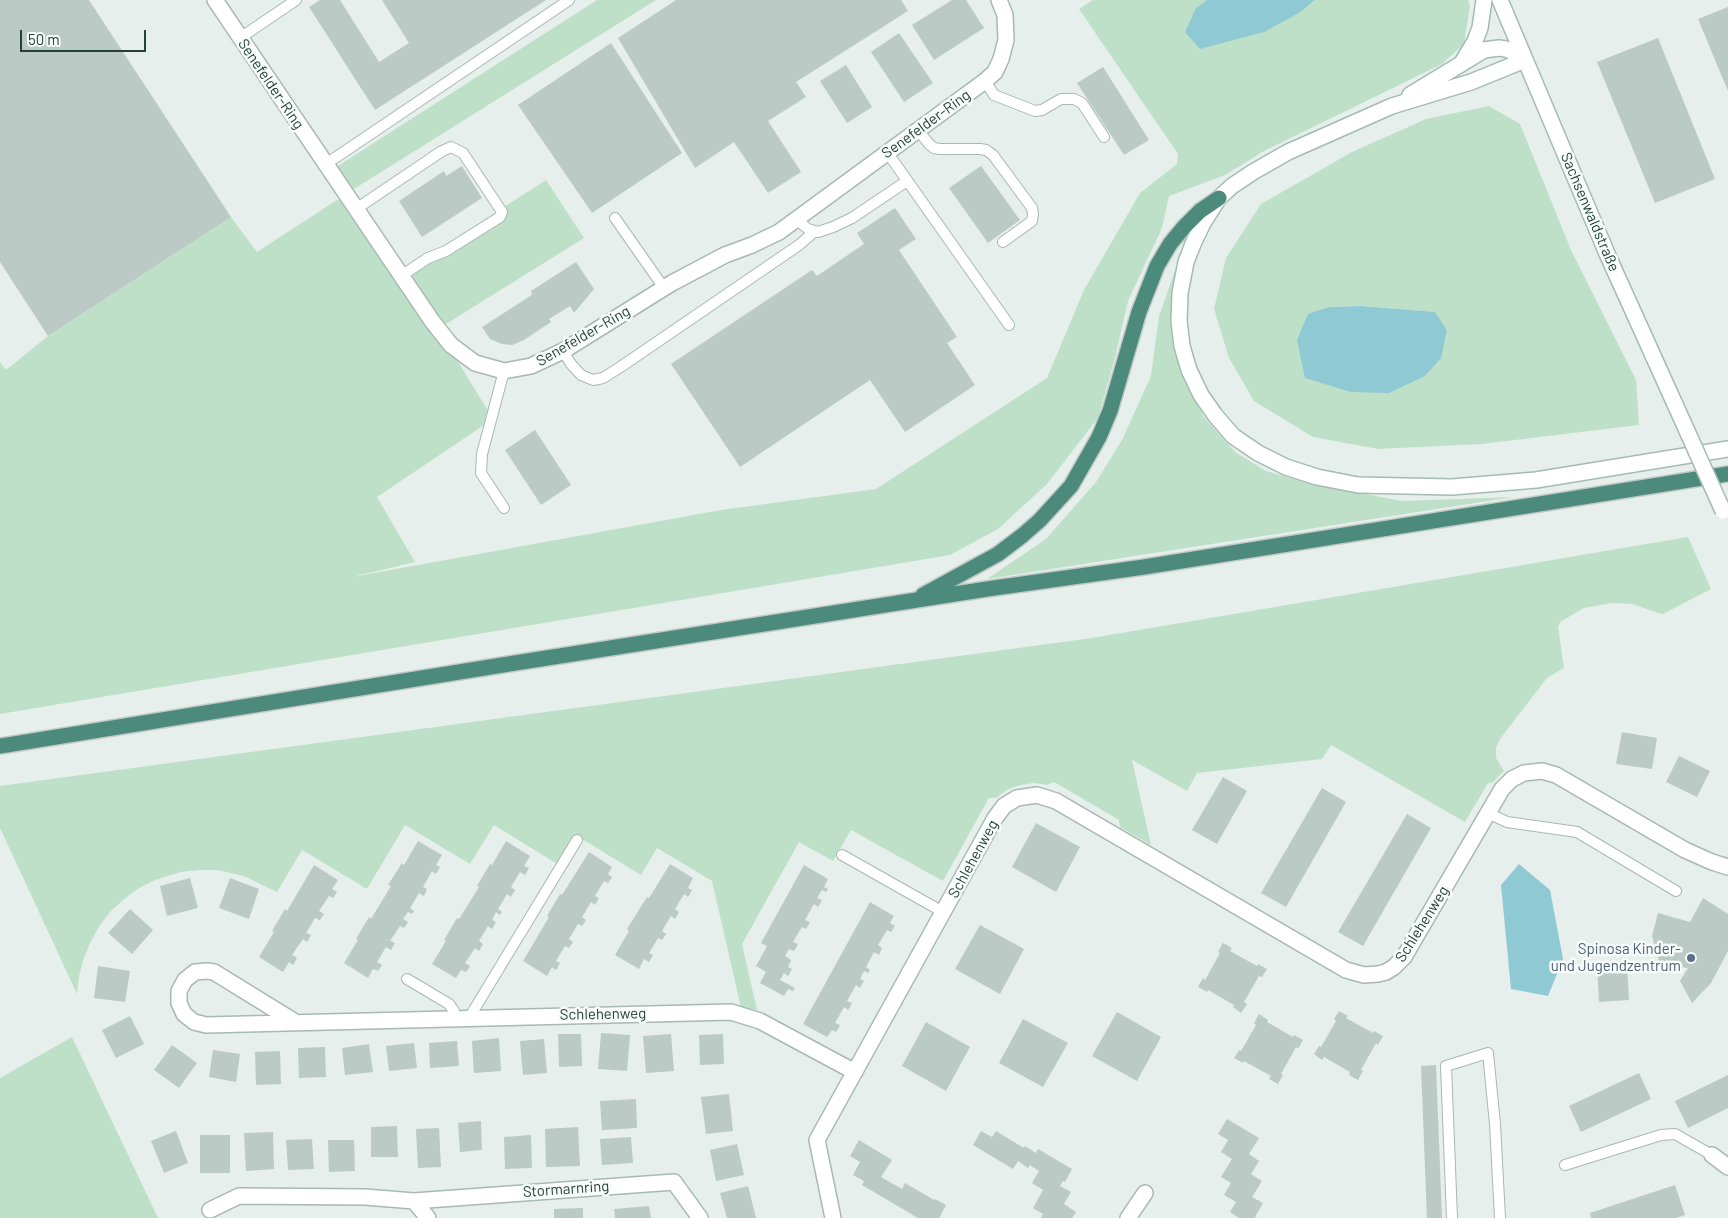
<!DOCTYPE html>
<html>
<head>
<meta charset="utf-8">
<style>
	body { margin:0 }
	#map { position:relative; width:1728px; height:1218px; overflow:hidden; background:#e6efeb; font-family:Barlow,sans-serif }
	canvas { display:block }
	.scale { position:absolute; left:20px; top:30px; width:126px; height:22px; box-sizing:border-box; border:2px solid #24423a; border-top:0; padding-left:6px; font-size:15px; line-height:18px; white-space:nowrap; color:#24423a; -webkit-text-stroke:4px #f7fbf9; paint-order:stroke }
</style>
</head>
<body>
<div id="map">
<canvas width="1728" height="1218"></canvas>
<div class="scale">50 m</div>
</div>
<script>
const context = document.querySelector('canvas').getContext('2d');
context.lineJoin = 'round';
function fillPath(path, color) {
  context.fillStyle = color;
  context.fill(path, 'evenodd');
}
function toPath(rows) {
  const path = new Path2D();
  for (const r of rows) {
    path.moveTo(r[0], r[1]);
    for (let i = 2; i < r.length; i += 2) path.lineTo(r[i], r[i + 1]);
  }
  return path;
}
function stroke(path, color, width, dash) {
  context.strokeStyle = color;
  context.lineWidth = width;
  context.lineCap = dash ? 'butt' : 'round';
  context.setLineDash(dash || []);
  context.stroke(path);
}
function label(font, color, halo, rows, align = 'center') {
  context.font = font + ' Barlow,sans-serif';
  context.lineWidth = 5;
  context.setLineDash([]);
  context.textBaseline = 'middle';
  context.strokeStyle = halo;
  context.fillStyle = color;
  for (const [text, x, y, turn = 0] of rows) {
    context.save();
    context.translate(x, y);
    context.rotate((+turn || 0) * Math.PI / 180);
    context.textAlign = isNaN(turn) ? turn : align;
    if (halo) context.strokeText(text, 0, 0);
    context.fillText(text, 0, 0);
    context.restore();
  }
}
fillPath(toPath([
	[597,0,656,0,346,194,400,274,546,180,584,238,438,329,493,419,377,497,415,562,352,577,721,510,876,489,1047,378,1084,290,1140,193,1177,164,1178,154,1079,9,1093,0,1207,0,1196,8,1299,13,1315,0,1468,0,1470,6,1464,44,1442,64,1264,151,1225,175,1169,196,1162,228,1128,301,1115,358,1098,418,1047,484,998,529,950,555,0,714,0,362,6,370,48,336,231,217,257,252,346,194,330,171],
	[1489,106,1520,124,1571,250,1636,380,1639,425,1482,444,1378,449,1313,437,1254,401,1229,358,1214,309,1226,258,1261,204,1352,152,1426,119],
	[1361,306,1434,312,1447,330,1329,307],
	[1179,259,1173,319,1183,376,1204,417,1235,452,1266,471,1308,483,1402,501,1514,497,987,579,1046,539,1096,482,1122,440,1151,376,1159,316],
	[1688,537,1711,589,1663,614,1658,613,1632,604,1612,603,1584,608,1560,622,1558,627,1564,668,1547,678,1500,739,1496,748,1496,758,1504,771,1492,783,1488,783,1465,822,1331,745,1322,759,1197,773,1187,791,1132,760,1151,845,1120,827,1119,820,1054,782,1047,785,1034,783,1020,785,1007,790,996,798,989,798,943,881,851,830,833,861,799,842,742,944,757,1010,741,1008,712,881,657,848,641,875,577,836,559,865,494,825,470,864,405,825,367,889,302,850,277,892,244,876,217,870,199,870,181,872,155,880,139,888,124,899,111,911,100,925,91,941,84,958,79,976,77,994,0,828,0,786,1092,638],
	[72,1037,158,1218,0,1218,0,1078]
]), '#bfe0c8');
fillPath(toPath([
	[1207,0,1315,0,1299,13,1264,32,1200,49,1185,32,1196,8],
	[1361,306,1435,312,1447,330,1441,358,1425,376,1389,393,1351,392,1305,378,1297,340,1308,314,1329,307],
	[1519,864,1550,890,1563,959,1548,996,1511,989,1501,885]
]), '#8ec9d4');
fillPath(toPath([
	[0,0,89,0,231,217,48,336,0,262],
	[320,0,340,0,379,62,409,43,382,0,546,0,375,110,309,7],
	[676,0,901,0,908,11,796,82,806,97,768,121,801,172,768,193,734,142,695,168,618,38],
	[952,0,966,0,984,28,934,60,912,25],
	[1728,7,1728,91,1698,19],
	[899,33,933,83,904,102,871,52],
	[1658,38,1715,179,1655,203,1597,62],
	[611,43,682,153,592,213,518,105],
	[846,65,872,107,847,123,820,81],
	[1103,67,1149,140,1124,155,1077,83],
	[462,166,482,198,422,237,399,201,444,171,446,176],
	[981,166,1020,220,988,243,949,188],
	[895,208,916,239,899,250,957,337,947,343,975,385,905,432,870,380,740,467,671,364,812,270,817,276,864,244,857,233],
	[576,262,594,289,574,313,570,306,549,319,551,322,524,340,512,345,502,344,490,339,482,327,532,295,531,291],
	[535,430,571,485,541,505,505,450],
	[1622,732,1657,738,1652,769,1616,764],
	[1679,756,1710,771,1697,797,1666,782],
	[1223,777,1247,791,1217,844,1192,830],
	[1322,788,1346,802,1286,907,1261,893],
	[1407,814,1431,828,1363,946,1338,932],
	[1036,823,1080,847,1056,892,1012,867],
	[418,841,442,855,436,865,440,867,436,874,432,871,423,887,427,889,424,896,419,893,410,908,414,911,412,914,408,912,403,919,408,922,404,928,400,926,390,941,395,943,391,950,386,947,377,962,382,965,378,971,373,969,368,978,344,963,358,940,356,939,369,917,371,919,391,886,388,885,402,863,404,865],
	[506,841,530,856,524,866,529,868,525,875,520,872,511,887,515,890,511,897,507,894,498,909,502,912,500,915,496,912,492,920,496,922,492,929,488,926,479,941,483,944,479,951,475,948,465,963,470,966,466,972,461,970,456,978,432,964,446,941,444,940,457,918,459,919,479,887,477,886,490,864,492,865],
	[589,852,612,867,608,874,612,877,608,883,604,881,595,896,599,898,595,905,591,902,582,917,586,920,582,926,578,924,569,939,573,942,569,948,565,946,556,961,560,963,558,967,556,970,552,967,547,976,523,961,549,917,547,916,560,894,562,895],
	[670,864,693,878,688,888,692,890,688,897,684,894,675,909,679,912,675,919,671,916,662,931,666,934,662,940,658,938,649,953,653,955,649,962,644,959,639,969,615,955,629,931,627,929,647,897,649,898],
	[314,865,338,880,332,889,337,892,333,898,329,896,319,911,324,914,320,920,315,918,306,933,311,935,307,942,303,939,292,955,297,958,293,965,289,962,283,972,259,957,274,932,272,931,285,909,287,911],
	[804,865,828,879,824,887,828,889,826,892,822,890,817,898,822,900,820,904,818,907,814,904,805,920,810,922,806,929,802,927,793,942,798,944,794,951,789,949,785,956,791,960,788,967,792,969,788,976,784,973,780,980,795,988,793,991,788,989,784,996,760,983,766,972,756,966,767,946,761,943],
	[190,878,198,908,167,916,160,886],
	[230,878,259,889,249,919,219,908],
	[1703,898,1728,914,1728,951,1711,983,1692,1003,1680,981,1688,968,1660,965,1652,936,1658,913,1690,922],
	[870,902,894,916,890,923,895,926,891,932,887,930,878,945,882,948,879,955,874,952,866,967,870,970,868,973,864,971,860,979,864,981,862,984,860,988,856,985,847,1001,852,1003,850,1007,848,1010,844,1007,835,1023,840,1025,838,1029,836,1032,832,1030,827,1037,803,1024],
	[130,909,153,930,132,954,108,933],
	[980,925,1024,949,1000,994,955,969],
	[1223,943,1232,948,1230,951,1257,966,1258,964,1267,969,1262,977,1259,976,1244,1002,1247,1004,1241,1013,1233,1007,1234,1005,1208,990,1207,992,1198,987,1203,978,1205,980,1220,953,1218,952],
	[1627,964,1629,1000,1599,1002,1597,966],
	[98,966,130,971,125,1002,94,998],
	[1339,1011,1348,1016,1346,1018,1373,1033,1374,1031,1383,1036,1378,1045,1376,1043,1361,1070,1363,1071,1358,1080,1349,1075,1350,1072,1324,1057,1322,1060,1314,1054,1319,1046,1321,1047,1336,1021,1334,1019],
	[1117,1012,1161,1037,1137,1081,1092,1056],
	[1259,1014,1268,1020,1267,1022,1293,1037,1294,1035,1303,1040,1298,1049,1296,1047,1281,1074,1283,1075,1278,1084,1269,1079,1271,1076,1244,1061,1243,1063,1234,1058,1239,1050,1241,1051,1256,1025,1254,1023],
	[130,1016,144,1044,116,1058,102,1030],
	[1023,1019,1068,1043,1043,1087,999,1063],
	[926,1022,970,1047,946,1091,902,1066],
	[601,1033,630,1035,627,1071,598,1069],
	[558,1034,581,1034,582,1066,559,1067],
	[671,1034,674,1071,646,1073,643,1036],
	[723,1034,724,1064,700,1065,699,1035],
	[499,1038,501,1071,474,1073,472,1041],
	[544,1039,547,1073,523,1075,520,1041],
	[457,1041,459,1066,430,1068,429,1043],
	[414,1043,417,1068,389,1071,386,1046],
	[369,1044,373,1072,345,1075,342,1048],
	[172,1045,197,1063,179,1088,154,1070],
	[325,1047,326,1077,299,1078,298,1048],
	[213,1050,240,1054,236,1082,209,1077],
	[280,1051,281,1084,256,1085,255,1052],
	[1436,1065,1442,1218,1427,1218,1421,1066],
	[1639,1073,1651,1099,1581,1132,1569,1106],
	[1728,1075,1728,1108,1688,1128,1675,1101],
	[729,1094,733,1131,706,1134,701,1097],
	[636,1099,637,1128,602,1130,600,1101],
	[1227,1119,1259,1138,1249,1154,1259,1161,1251,1174,1262,1181,1252,1197,1263,1203,1255,1217,1257,1218,1239,1218,1230,1212,1236,1202,1224,1195,1231,1183,1221,1177,1232,1159,1221,1152,1228,1140,1218,1134],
	[481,1121,482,1150,460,1152,458,1123],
	[397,1126,398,1157,371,1157,371,1127],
	[578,1127,580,1166,546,1167,545,1129],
	[439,1128,441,1167,418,1168,416,1129],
	[176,1131,188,1163,164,1173,151,1141],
	[981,1131,992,1137,996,1131,1024,1148,1025,1146,1036,1153,1038,1149,1072,1169,1065,1182,1063,1181,1060,1186,1071,1192,1064,1204,1076,1212,1072,1218,1041,1218,1043,1214,1033,1208,1043,1190,1032,1183,1039,1171,1030,1165,1028,1168,1018,1161,1013,1169,973,1145],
	[273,1132,274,1169,246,1171,244,1133],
	[200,1135,230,1135,230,1173,200,1173],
	[531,1135,532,1168,505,1169,504,1137],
	[631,1137,633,1163,602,1165,600,1139],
	[312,1139,314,1169,288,1170,286,1140],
	[328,1140,354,1140,355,1171,329,1172],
	[859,1140,892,1160,881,1177,902,1189,905,1183,934,1200,935,1199,946,1205,939,1218,918,1218,862,1185,864,1181,853,1175,860,1162,850,1156],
	[737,1144,744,1175,716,1181,710,1150],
	[1675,1185,1685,1215,1676,1218,1591,1218,1590,1213],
	[748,1186,756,1218,727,1218,720,1193],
	[649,1206,651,1218,615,1218,614,1209],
	[583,1208,583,1218,554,1218,554,1209]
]), '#bbcac4');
const service = toPath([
	[240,38,296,0],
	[985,81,994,95,1035,111,1042,110,1061,99,1074,99,1082,103,1104,137],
	[918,130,929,144,934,148,940,149,980,149,986,150,993,155,1032,208,1033,214,1032,221,1003,242],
	[887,152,1009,325],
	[326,164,569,0],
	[356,209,442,151,451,147,463,153,502,212,500,217,446,251,428,258,401,276],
	[615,218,664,288],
	[796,219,808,229,818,232,833,227,852,218,907,181],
	[563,351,571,364,581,375,593,380,603,378,619,368,799,245,815,231],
	[504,508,481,473,482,454,504,371],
	[1488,813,1507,822,1577,832,1676,891],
	[842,855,943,912],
	[407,979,449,1004,454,1011,454,1018],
	[469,1018,577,840],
	[1565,1165,1661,1135,1675,1134,1712,1155],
	[1452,1218,1446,1066,1488,1053,1495,1124,1500,1218]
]);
const minor = toPath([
	[215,0,432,321,451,345,475,363,504,371,531,366,563,351,672,283,725,255,752,245,779,232,985,81,995,72,1001,59,1006,40,1005,15,999,0],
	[295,1022,214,972,207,971,195,972,185,980,179,991,179,1003,184,1014,194,1022,206,1025,731,1012,760,1021,855,1072],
	[1712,1155,1728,1167],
	[414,1201,674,1182,700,1218],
	[210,1210,239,1196,365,1197,414,1201,428,1218],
	[833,1218,817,1140,995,818,1004,806,1017,798,1037,795,1056,801,1346,970,1364,975,1378,974,1386,972,1394,967,1404,957,1502,789,1512,779,1524,773,1542,771,1556,775,1685,850,1712,862,1728,867],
	[1128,1218,1145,1193]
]);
const secondary = toPath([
	[1500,0,1608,256,1683,422],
	[1525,60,1471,82,1392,106,1288,152,1253,172,1232,186,1219,198,1203,223,1193,244,1186,262,1180,293,1179,321,1182,346,1189,370,1201,395,1215,415,1233,436,1258,453,1286,467,1317,477,1358,485,1452,487,1536,480,1728,449],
	[1463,61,1475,41,1480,28,1484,0],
	[1410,95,1484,50,1499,48,1506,49,1517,54,1525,60]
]);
const trunk = toPath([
	[923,595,998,554,1023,535,1040,520,1071,486,1099,437,1110,411,1139,312,1157,266,1170,244,1184,227,1200,211,1219,198],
	[0,746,515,663,987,589,1144,567,1728,474]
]);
stroke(service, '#a8b8b2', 12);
stroke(minor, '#a8b8b2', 18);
stroke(secondary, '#a4bbb3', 18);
stroke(trunk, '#c2cac8', 18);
stroke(service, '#fff', 10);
stroke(minor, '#fff', 15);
stroke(secondary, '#fff', 15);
stroke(trunk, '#4c8a7c', 15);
const secondaryBridge = toPath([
	[1683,422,1723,511]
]);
stroke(secondaryBridge, '#a4bbb3', 18, []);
stroke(secondaryBridge, '#fff', 15);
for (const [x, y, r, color] of [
	[1691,958,5,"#5c6f8a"]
]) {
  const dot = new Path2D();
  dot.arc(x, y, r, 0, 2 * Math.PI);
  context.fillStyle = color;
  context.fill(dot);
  stroke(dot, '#f7fbf9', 2);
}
label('15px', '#24423a', '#f7fbf9', [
	["Senefelder-Ring",271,84,56],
	["Senefelder-Ring",926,124,-36],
	["Sachsenwaldstraße",1590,212,67],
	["Senefelder-Ring",583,336,-30],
	["Schlehenweg",973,859,-61],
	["Schlehenweg",1422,924,-58],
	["Schlehenweg",603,1014,-1],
	["Stormarnring",566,1189,-4]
]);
label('15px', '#4e5e75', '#f7fbf9', [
	["Spinosa Kinder-",1681,949],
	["und Jugendzentrum",1681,966]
], 'right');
</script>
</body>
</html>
